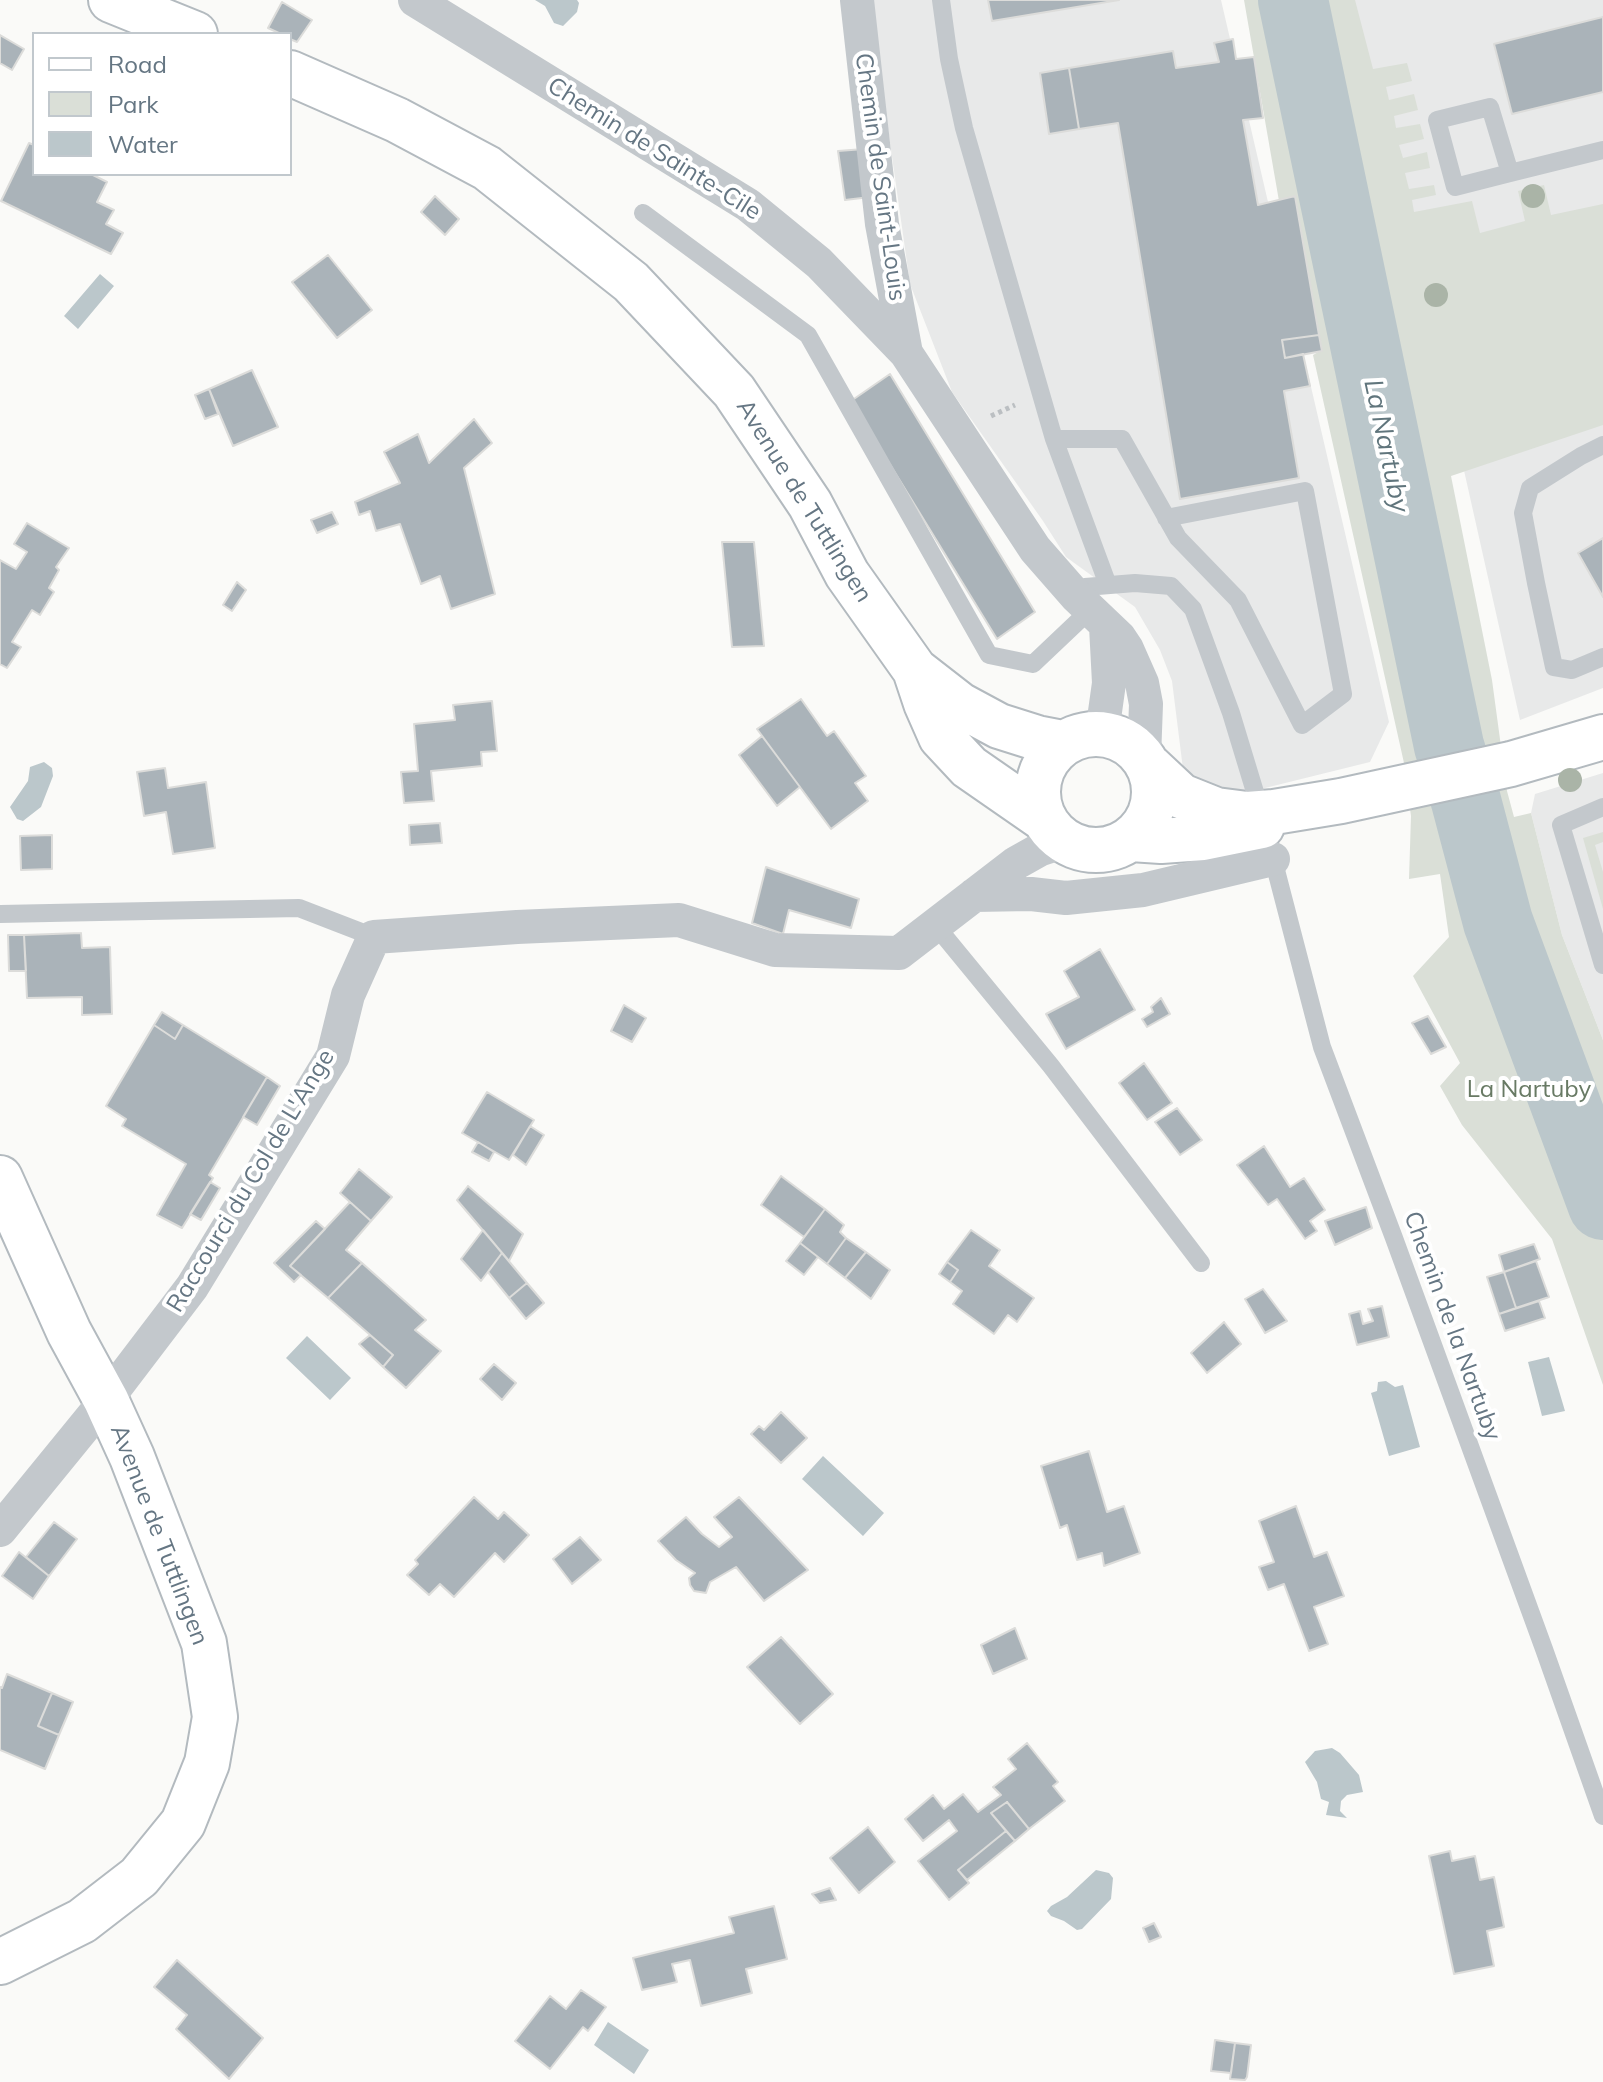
<!DOCTYPE html>
<html>
<head>
<meta charset="utf-8">
<style>
	body { margin:0 }
	#map { position:relative; width:1603px; height:2082px; overflow:hidden; background:#fafaf8; font-family:Mulish,sans-serif }
	canvas { display:block }
	.legend { position:absolute; left:32px; top:32px; width:260px; height:144px; box-sizing:border-box; background:#fff; border:2px solid #c1c8cd; margin:0; padding:10px 14px; list-style:none; font-size:24px; color:#657683 }
	.legend li { display:flex; align-items:center; gap:16px; height:40px }
	.legend b { width:40px; border:2px solid #c1c8cd }
</style>
</head>
<body>
<div id="map">
<canvas width="1603" height="2082"></canvas>
<ul class="legend">
<li><b style="height:10px;background:#fff"></b>Road</li>
<li><b style="height:22px;background:#dadfd7"></b>Park</li>
<li><b style="height:22px;background:#bbc7cb"></b>Water</li>
</ul>
</div>
<script>
const context = document.querySelector('canvas').getContext('2d');
context.lineJoin = 'round';
function fillPath(path, color) {
  context.fillStyle = color;
  context.fill(path, 'evenodd');
}
function toPath(rows) {
  const path = new Path2D();
  for (const r of rows) {
    if (r.length === 3) {
      path.moveTo(r[0] + r[2], r[1]);
      path.arc(r[0], r[1], r[2], 0, 2 * Math.PI);
      continue;
    }
    path.moveTo(r[0], r[1]);
    for (let i = 2; i < r.length; i += 2) path.lineTo(r[i], r[i + 1]);
  }
  return path;
}
function stroke(path, color, width, dash) {
  context.strokeStyle = color;
  context.lineWidth = width;
  context.lineCap = dash ? 'butt' : 'round';
  context.setLineDash(dash || []);
  context.stroke(path);
}
function label(font, color, halo, rows, align = 'center') {
  context.font = font + ' Mulish,sans-serif';
  context.lineWidth = 8;
  context.setLineDash([]);
  context.textBaseline = 'middle';
  context.strokeStyle = halo;
  context.fillStyle = color;
  for (const [text, x, y, turn = 0] of rows) {
    context.save();
    context.translate(x, y);
    context.rotate((+turn || 0) * Math.PI / 180);
    context.textAlign = isNaN(turn) ? turn : align;
    if (halo) context.strokeText(text, 0, 0);
    context.fillText(text, 0, 0);
    context.restore();
  }
}
fillPath(toPath([
	[872,0,1221,0,1389,722,1370,762,1261,789,1239,791,1211,787,1183,769,1172,681,1160,650,1135,607,1066,557,1043,521,952,392,910,284,872,15],
	[1352,0,1603,0,1603,688,1520,720,1408,221],
	[1603,773,1603,1040,1562,935,1531,813,1535,794]
]), '#e8e9e9');
fillPath(toPath([
	[1244,0,1355,0,1373,69,1407,63,1412,81,1386,87,1389,100,1414,94,1418,110,1394,116,1396,128,1420,124,1424,139,1399,145,1403,158,1427,152,1430,168,1405,173,1409,189,1434,185,1436,195,1412,200,1414,212,1472,201,1480,233,1525,221,1518,191,1544,185,1551,215,1603,204,1603,425,1451,476,1492,680,1507,791,1514,817,1531,813,1562,935,1603,1040,1603,1385,1552,1239,1462,1125,1440,1086,1460,1063,1413,976,1449,937,1440,874,1409,879,1411,816,1404,763,1313,355,1320,351,1294,199,1279,201],
	[1603,832,1603,842,1595,845,1603,872,1603,909,1583,838]
]), '#dadfd7');
fillPath(toPath([
	[535,0,577,0,579,3,577,12,563,26,554,23,545,6],
	[100,274,114,286,78,329,64,316],
	[44,762,52,768,53,776,41,807,23,821,17,819,10,807,28,781,30,767],
	[307,1336,351,1378,330,1400,286,1358],
	[1549,1357,1565,1411,1542,1416,1528,1362],
	[1386,1381,1395,1387,1403,1385,1420,1447,1389,1456,1371,1393,1377,1391,1378,1382],
	[823,1456,884,1513,863,1536,802,1479],
	[1332,1748,1340,1753,1359,1775,1363,1792,1347,1795,1341,1801,1340,1811,1347,1818,1326,1815,1329,1802,1321,1799,1317,1782,1305,1762,1315,1751],
	[1096,1870,1109,1873,1113,1878,1111,1899,1082,1929,1077,1930,1064,1921,1051,1916,1047,1911,1051,1906,1067,1897],
	[608,2022,649,2050,634,2074,594,2045]
]), '#bbc7cb');
stroke(toPath([
	[1293,0,1449,746,1466,801,1498,922,1603,1205]
]), '#bbc7cb', 70);
const building = toPath([
	[988,0,1119,0,992,21,988,0],
	[282,2,312,20,297,42,290,39,290,34,281,34,268,28,282,2],
	[1603,17,1603,92,1512,114,1494,44,1603,17],
	[0,35,24,49,12,70,0,63,0,35],
	[1233,39,1236,59,1254,57,1263,118,1243,120,1258,205,1295,196,1319,335,1282,340,1285,358,1303,354,1310,386,1284,391,1299,478,1180,499,1118,123,1079,129,1069,68,1173,51,1176,68,1219,62,1214,43,1233,39],
	[1069,68,1079,129,1049,134,1040,73,1069,68],
	[29,143,34,145,34,174,91,174,107,182,97,202,114,210,106,224,123,233,111,254,1,201,29,143],
	[864,149,870,197,845,200,838,151,864,149],
	[435,196,459,219,445,235,421,212,435,196],
	[328,255,372,310,337,338,292,282,328,255],
	[1319,335,1322,351,1285,358,1282,340,1319,335],
	[252,370,278,427,233,446,209,389,252,370],
	[890,374,1035,612,997,639,851,401,890,374],
	[209,389,218,414,205,419,195,395,209,389],
	[474,419,492,443,464,468,495,594,451,609,440,576,421,584,400,524,376,531,370,511,359,515,355,502,400,483,384,452,418,434,429,463,474,419],
	[332,512,338,524,317,533,311,520,332,512],
	[27,523,69,548,56,567,59,570,49,588,54,592,40,615,32,610,12,642,21,647,7,668,0,664,0,560,16,569,27,552,14,544,27,523],
	[1603,538,1603,597,1578,553,1603,538],
	[722,542,754,542,764,646,732,647,722,542],
	[237,582,246,590,232,611,223,605,237,582],
	[801,699,827,736,834,731,866,776,855,783,868,801,831,829,757,729,801,699],
	[492,701,497,751,481,752,482,766,431,771,434,801,404,803,401,772,418,771,414,724,455,720,453,705,492,701],
	[762,736,800,787,777,806,739,755,762,736],
	[165,768,168,788,206,782,215,848,173,854,166,812,144,816,137,772,165,768],
	[440,823,442,843,410,845,409,825,440,823],
	[52,835,52,869,21,870,20,836,52,835],
	[766,867,859,899,851,928,789,910,783,934,752,923,766,867],
	[81,933,82,948,110,947,112,1014,82,1015,82,997,27,998,24,935,81,933],
	[8,935,24,935,26,971,9,971,8,935],
	[1100,949,1135,1010,1066,1049,1046,1014,1079,997,1064,971,1100,949],
	[1161,998,1170,1014,1147,1027,1142,1019,1153,1012,1151,1007,1161,998],
	[624,1005,646,1018,632,1042,611,1031,624,1005],
	[162,1012,183,1025,175,1039,154,1025,162,1012],
	[1428,1016,1446,1047,1431,1054,1412,1023,1428,1016],
	[154,1025,175,1039,183,1025,267,1077,209,1175,213,1178,182,1228,157,1215,186,1164,122,1126,126,1119,106,1106,154,1025],
	[1144,1063,1172,1103,1147,1120,1119,1083,1144,1063],
	[267,1077,280,1086,257,1125,243,1117,267,1077],
	[487,1092,534,1120,509,1160,462,1133,487,1092],
	[1177,1108,1202,1140,1180,1155,1155,1122,1177,1108],
	[530,1126,544,1135,526,1165,513,1155,530,1126],
	[478,1142,494,1152,489,1161,472,1152,478,1142],
	[1264,1146,1290,1187,1304,1178,1325,1210,1310,1221,1317,1231,1305,1239,1277,1199,1268,1205,1237,1165,1264,1146],
	[359,1169,392,1197,371,1221,340,1193,359,1169],
	[781,1176,825,1209,804,1237,761,1205,781,1176],
	[210,1182,220,1188,201,1220,190,1214,210,1182],
	[468,1186,523,1234,509,1261,457,1200,468,1186],
	[350,1202,371,1221,346,1250,362,1263,328,1298,290,1266,350,1202],
	[1366,1207,1372,1228,1335,1245,1325,1221,1366,1207],
	[825,1209,844,1225,840,1232,846,1238,827,1264,800,1243,825,1209],
	[316,1221,325,1229,290,1266,301,1275,294,1282,274,1263,316,1221],
	[483,1230,502,1253,481,1281,461,1259,483,1230],
	[971,1230,1000,1250,989,1266,1034,1298,1017,1322,1008,1315,994,1334,953,1304,962,1291,950,1282,958,1270,947,1262,971,1230],
	[846,1238,866,1252,845,1278,827,1264,846,1238],
	[800,1243,818,1257,804,1275,786,1261,800,1243],
	[1534,1244,1540,1259,1504,1272,1499,1255,1534,1244],
	[866,1252,890,1270,871,1299,845,1278,866,1252],
	[502,1253,527,1283,509,1298,488,1272,502,1253],
	[1536,1261,1549,1297,1516,1308,1504,1272,1536,1261],
	[947,1262,958,1270,950,1282,939,1274,947,1262],
	[362,1263,426,1320,415,1330,441,1351,406,1388,383,1367,393,1355,328,1298,362,1263],
	[1504,1272,1516,1308,1499,1314,1487,1277,1504,1272],
	[527,1283,544,1303,526,1319,509,1298,527,1283],
	[1263,1289,1287,1321,1265,1333,1245,1299,1263,1289],
	[1539,1301,1545,1318,1505,1331,1499,1314,1539,1301],
	[1382,1306,1389,1337,1357,1345,1349,1314,1360,1311,1363,1324,1373,1321,1368,1309,1382,1306],
	[1224,1322,1241,1344,1207,1373,1191,1353,1224,1322],
	[370,1335,393,1355,383,1367,359,1344,370,1335],
	[494,1364,516,1383,502,1400,480,1379,494,1364],
	[781,1412,807,1438,781,1463,751,1434,759,1426,764,1430,781,1412],
	[1089,1451,1107,1512,1124,1506,1140,1553,1104,1566,1102,1553,1077,1560,1067,1525,1060,1528,1041,1466,1089,1451],
	[474,1497,498,1519,504,1512,529,1535,504,1562,495,1553,454,1597,440,1584,429,1595,407,1575,418,1564,415,1560,474,1497],
	[739,1497,808,1570,764,1601,736,1567,710,1582,706,1593,694,1591,690,1585,689,1578,695,1573,676,1560,658,1541,686,1517,702,1534,719,1547,732,1537,714,1517,739,1497],
	[1296,1506,1314,1557,1327,1552,1344,1596,1314,1607,1328,1644,1309,1651,1284,1584,1268,1590,1259,1567,1274,1562,1259,1521,1296,1506],
	[54,1522,77,1539,49,1576,26,1557,54,1522],
	[580,1537,601,1560,572,1584,553,1559,580,1537],
	[19,1552,49,1576,33,1599,2,1576,19,1552],
	[1015,1628,1027,1659,993,1674,981,1645,1015,1628],
	[781,1637,833,1694,800,1724,747,1667,781,1637],
	[7,1674,52,1693,38,1726,59,1735,45,1769,0,1750,0,1687,2,1688,7,1674],
	[52,1693,73,1702,59,1735,38,1726,52,1693],
	[1027,1743,1058,1782,1053,1786,1065,1801,1029,1829,1007,1802,991,1813,1006,1831,958,1870,969,1883,949,1900,918,1861,957,1831,949,1820,923,1841,905,1819,933,1795,944,1809,963,1794,978,1812,1001,1795,993,1787,1016,1769,1008,1759,1027,1743],
	[1007,1802,1029,1829,1015,1841,991,1813,1007,1802],
	[868,1827,895,1862,859,1893,830,1858,868,1827],
	[1006,1831,1015,1841,967,1880,958,1870,1006,1831],
	[1450,1851,1452,1861,1475,1856,1480,1880,1494,1877,1504,1927,1487,1931,1494,1966,1454,1974,1429,1856,1450,1851],
	[830,1888,836,1900,820,1903,812,1894,830,1888],
	[774,1906,787,1959,746,1969,752,1993,701,2006,690,1960,672,1964,677,1982,642,1990,633,1958,734,1933,729,1917,774,1906],
	[1154,1923,1161,1937,1149,1942,1143,1928,1154,1923],
	[177,1960,263,2038,229,2079,176,2029,187,2015,154,1987,177,1960],
	[581,1990,606,2007,588,2031,583,2027,550,2069,515,2041,550,1996,566,2009,581,1990],
	[1215,2040,1235,2043,1231,2073,1211,2071,1215,2040],
	[1235,2043,1251,2045,1247,2077,1245,2080,1230,2079,1235,2043]
]);
fillPath(building, '#aab3b9');
stroke(building, '#dcdcda', 2);
const secondary = toPath([
	[111,0,195,34],
	[290,73,397,120,487,168,631,282,734,391,810,504,847,574,915,670,960,705,999,726,1037,738,1063,743],
	[915,670,926,703,941,737,969,767,1044,819],
	[1096,792,58],
	[1150,767,1181,796,1216,810,1247,814,1274,812,1341,801,1511,764,1603,737],
	[1131,839,1161,841,1203,838,1262,826],
	[0,1178,69,1332,106,1400,132,1457,204,1643,215,1717,207,1763,183,1823,139,1877,82,1921,0,1962]
]);
stroke(secondary, '#b3babf', 48);
stroke(toPath([
	[991,416,1015,405]
]), '#bbbfc2', 5, [4, 4]);
stroke(toPath([
	[941,0,949,59,964,128,1054,439,1108,585],
	[1510,173,1490,107,1437,120,1455,187,1510,173,1603,150],
	[643,213,808,335,989,655,1033,664,1090,610],
	[1054,439,1122,439,1178,538,1238,600,1302,725,1343,694,1305,491,1166,518],
	[1603,445,1581,456,1530,488,1523,513,1536,583,1554,667,1572,670,1603,657],
	[1077,597,1085,587,1135,583,1171,586,1193,609,1231,713,1255,792],
	[1603,807,1561,825,1603,965],
	[1271,851,1322,1047,1394,1238,1544,1649,1603,1816],
	[0,914,299,908,374,937],
	[936,926,1051,1066,1201,1263]
]), '#c3c8cc', 18);
stroke(toPath([
	[415,0,748,205,819,263,906,353,1035,549,1077,597,1119,637,1127,649,1142,683,1146,704,1144,758],
	[857,0,882,224,906,353],
	[1102,733,1109,683,1106,626],
	[974,895,1031,894,1066,898,1143,890,1273,859],
	[0,1530,106,1400,192,1287,333,1056,348,995,374,937,517,927,679,920,775,950,899,953,1016,863,1041,849,1065,841]
]), '#c3c8cc', 34);
stroke(secondary, '#fff', 44);
context.fillStyle = '#aab4a7';
for (const [x, y] of [
	[1533,196],
	[1436,295],
	[1570,780]
]) {
  context.beginPath();
  context.arc(x, y, 12, 0, 2 * Math.PI);
  context.fill();
}
label('24px', '#657683', '#fff', [
	["Chemin de Sainte-Cile",654,149,32],
	["Chemin de Saint-Louis",880,177,82],
	["Avenue de Tuttlingen",804,501,58],
	["Raccourci du Col de L'Ange",251,1181,-59],
	["Chemin de la Nartuby",1452,1326,70],
	["Avenue de Tuttlingen",159,1535,69]
]);
label('24px', '#687a64', '#fff', [
	["La Nartuby",1529,1090]
]);
label('italic 26px', '#60757c', '#fff', [
	["La Nartuby",1386,446,78]
]);
</script>
</body>
</html>
